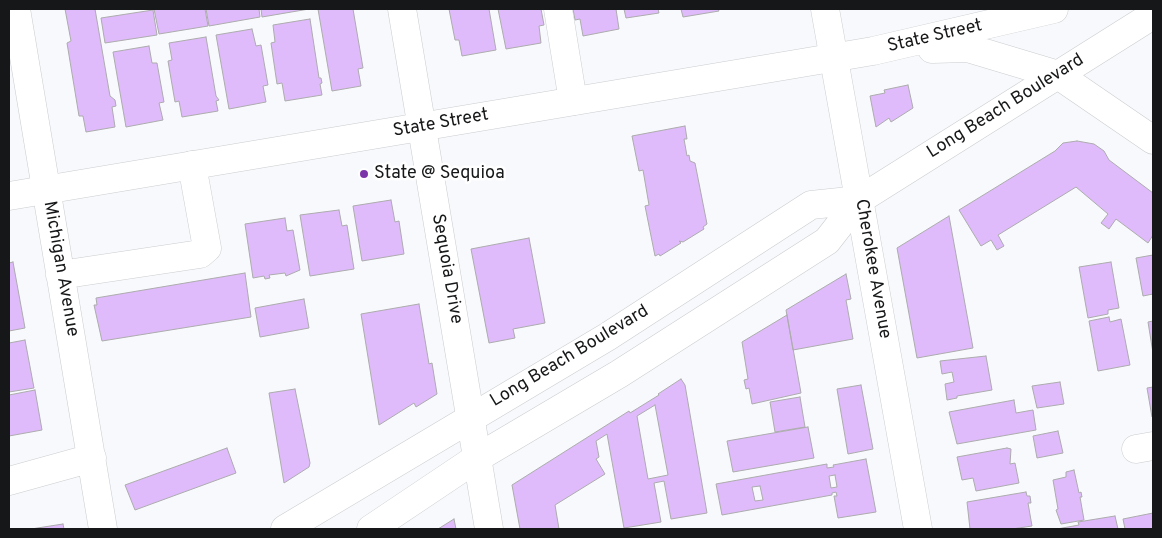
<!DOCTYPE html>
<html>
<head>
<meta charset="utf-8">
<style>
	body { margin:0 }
	#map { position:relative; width:1162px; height:538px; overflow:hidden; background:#f7f9fc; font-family:Overpass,sans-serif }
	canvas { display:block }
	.frame { position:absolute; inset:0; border:10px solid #161718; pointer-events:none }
</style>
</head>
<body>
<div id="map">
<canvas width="1162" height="538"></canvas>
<div class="frame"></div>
</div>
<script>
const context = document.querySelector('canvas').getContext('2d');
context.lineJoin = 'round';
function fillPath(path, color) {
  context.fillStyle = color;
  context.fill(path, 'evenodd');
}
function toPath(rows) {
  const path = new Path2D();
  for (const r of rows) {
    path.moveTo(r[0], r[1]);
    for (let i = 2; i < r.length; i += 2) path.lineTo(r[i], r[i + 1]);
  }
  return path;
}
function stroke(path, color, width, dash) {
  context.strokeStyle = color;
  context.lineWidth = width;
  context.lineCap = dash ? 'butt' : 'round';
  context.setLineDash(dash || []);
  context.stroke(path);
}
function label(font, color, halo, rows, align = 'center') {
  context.font = font + ' Overpass,sans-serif';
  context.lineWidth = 5;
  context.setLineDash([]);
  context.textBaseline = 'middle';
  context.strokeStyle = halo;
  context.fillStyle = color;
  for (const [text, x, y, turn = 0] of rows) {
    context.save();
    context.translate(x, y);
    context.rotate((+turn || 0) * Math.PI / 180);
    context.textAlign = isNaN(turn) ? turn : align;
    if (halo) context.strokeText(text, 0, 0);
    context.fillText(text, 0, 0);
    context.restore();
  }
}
const building = toPath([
	[65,9,95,9,110,96,115,100,116,106,112,107,115,127,86,132,83,116,79,116,67,43,71,41,65,9],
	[154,9,205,9,208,26,159,34,154,9],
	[206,9,259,9,260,17,209,26,206,9],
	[261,9,309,9,262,17,261,9],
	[318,9,353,9,363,68,358,69,361,86,332,91,318,9],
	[449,9,489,9,496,50,462,56,459,40,455,40,449,9],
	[498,9,541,9,544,25,539,26,541,43,506,49,498,9],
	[573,9,616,9,619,29,583,36,580,19,575,20,573,9],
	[624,9,658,9,659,13,626,18,624,9],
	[681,9,718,9,719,11,683,17,681,9],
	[153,10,157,35,105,43,101,18,153,10],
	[310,19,319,78,321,78,322,83,320,84,322,95,285,101,282,83,277,84,271,43,275,42,273,25,310,19],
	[252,29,256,46,261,45,268,85,263,86,266,102,229,109,216,35,252,29],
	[206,37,216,96,219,100,216,101,218,111,182,117,179,101,175,102,168,61,172,60,169,43,206,37],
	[149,46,152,63,157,63,164,102,159,103,163,120,126,127,113,52,149,46],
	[908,85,913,108,891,122,889,118,876,127,870,96,885,93,884,90,908,85],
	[685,126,687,139,684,139,687,156,689,155,690,161,695,163,707,224,703,227,704,229,683,242,679,241,681,243,660,256,659,254,655,256,645,206,649,205,643,170,639,171,632,136,685,126],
	[1077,141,1094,144,1104,151,1109,160,1153,193,1153,235,1148,243,1116,219,1109,229,1101,223,1108,214,1076,187,998,235,1004,246,997,250,991,240,981,246,959,210,1055,151,1063,143,1077,141],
	[391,200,395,222,399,221,404,254,362,261,353,206,391,200],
	[339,210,342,226,347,225,354,269,310,276,300,215,339,210],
	[949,216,973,348,917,358,897,248,949,216],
	[285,218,287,231,293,230,300,270,286,276,285,273,269,275,270,278,265,279,264,276,253,278,245,224,285,218],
	[529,238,545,323,513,329,515,338,489,343,471,249,529,238],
	[1153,255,1153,294,1143,296,1136,258,1153,255],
	[13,262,25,328,9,331,9,263,13,262],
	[1111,262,1119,308,1108,310,1108,314,1088,318,1079,267,1111,262],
	[245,273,251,317,102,341,94,305,97,305,96,298,245,273],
	[846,274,851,299,846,300,853,339,793,350,786,310,846,274],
	[304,299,309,328,260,337,255,308,304,299],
	[419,304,429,364,432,363,437,394,416,407,414,403,379,425,361,314,419,304],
	[787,315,801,393,752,404,749,388,746,389,744,380,748,379,742,342,787,315],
	[1109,317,1110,322,1121,319,1130,365,1098,371,1089,321,1109,317],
	[1153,321,1153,353,1148,322,1153,321],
	[25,340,34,388,9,392,9,343,25,340],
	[986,356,992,390,957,396,957,398,947,400,945,384,954,382,952,372,942,374,940,361,986,356],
	[681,379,685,385,707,513,671,519,664,481,654,483,661,522,624,528,607,434,596,441,599,457,596,459,605,474,555,505,559,529,520,529,512,485,629,411,630,413,659,395,658,394,681,379],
	[655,405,668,475,648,479,637,416,655,405],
	[1060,382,1064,404,1037,408,1032,386,1060,382],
	[861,385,873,449,848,454,837,389,861,385],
	[1153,387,1153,417,1152,417,1147,388,1153,387],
	[295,389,310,463,309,467,284,483,269,393,295,389],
	[35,390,42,430,9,436,9,395,35,390],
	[800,397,805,427,775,432,770,402,800,397],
	[1014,400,1016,413,1033,410,1036,430,957,444,949,412,1014,400],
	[808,427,814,458,733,472,727,441,808,427],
	[1058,431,1063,453,1037,458,1033,436,1058,431],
	[227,448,236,473,135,510,125,485,227,448],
	[1007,448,1011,449,1010,464,1015,463,1019,483,976,491,973,478,962,480,957,457,1007,448],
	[866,459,876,512,838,518,834,496,837,496,836,492,832,493,832,495,722,515,716,484,827,464,827,468,834,467,833,465,866,459],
	[835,475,837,487,831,488,829,476,835,475],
	[760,486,763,500,755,501,752,487,760,486],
	[1074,470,1079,493,1081,492,1082,497,1080,497,1084,520,1061,524,1056,510,1058,509,1053,480,1066,477,1066,472,1074,470],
	[1026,492,1027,496,1030,496,1031,503,1028,503,1032,526,1012,529,970,529,967,502,1026,492],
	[1153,513,1153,529,1125,529,1123,519,1153,513],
	[1115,516,1118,529,1057,529,1079,525,1078,522,1115,516],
	[454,519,456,529,438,529,454,519],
	[63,524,64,529,31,529,63,524]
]);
fillPath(building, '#dfbbfb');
stroke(building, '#acabad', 1);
const minor = toPath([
	[16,9,103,529],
	[402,9,489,529],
	[558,9,573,101],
	[825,9,918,529],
	[60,275,200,254,207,248,192,165],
	[1136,449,1153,446],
	[9,481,92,458]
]);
const major = toPath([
	[932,49,968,48,1058,75,1153,140],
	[9,196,873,51,1054,9],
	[285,529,607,337,811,205,859,200],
	[371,529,477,458,619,374,827,241,859,200,1153,15]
]);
stroke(minor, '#cbcdcf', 29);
stroke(major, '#cbcdcf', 29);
stroke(minor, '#fff', 28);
stroke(major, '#fff', 28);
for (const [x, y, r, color] of [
	[364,174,5,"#7b35a8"]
]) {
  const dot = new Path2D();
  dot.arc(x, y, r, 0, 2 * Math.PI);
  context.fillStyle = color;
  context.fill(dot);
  stroke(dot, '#fff', 2);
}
label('18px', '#161718', '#fff', [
	["State Street",935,37,-13],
	["Long Beach Boulevard",1006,107,-32],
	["State Street",441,124,-10],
	["Michigan Avenue",60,269,80],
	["Sequoia Drive",446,269,80],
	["Cherokee Avenue",872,269,80],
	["Long Beach Boulevard",570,357,-31]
]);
label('18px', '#161718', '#fff', [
	["State @ Sequioa",374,174]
], 'left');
</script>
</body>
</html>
